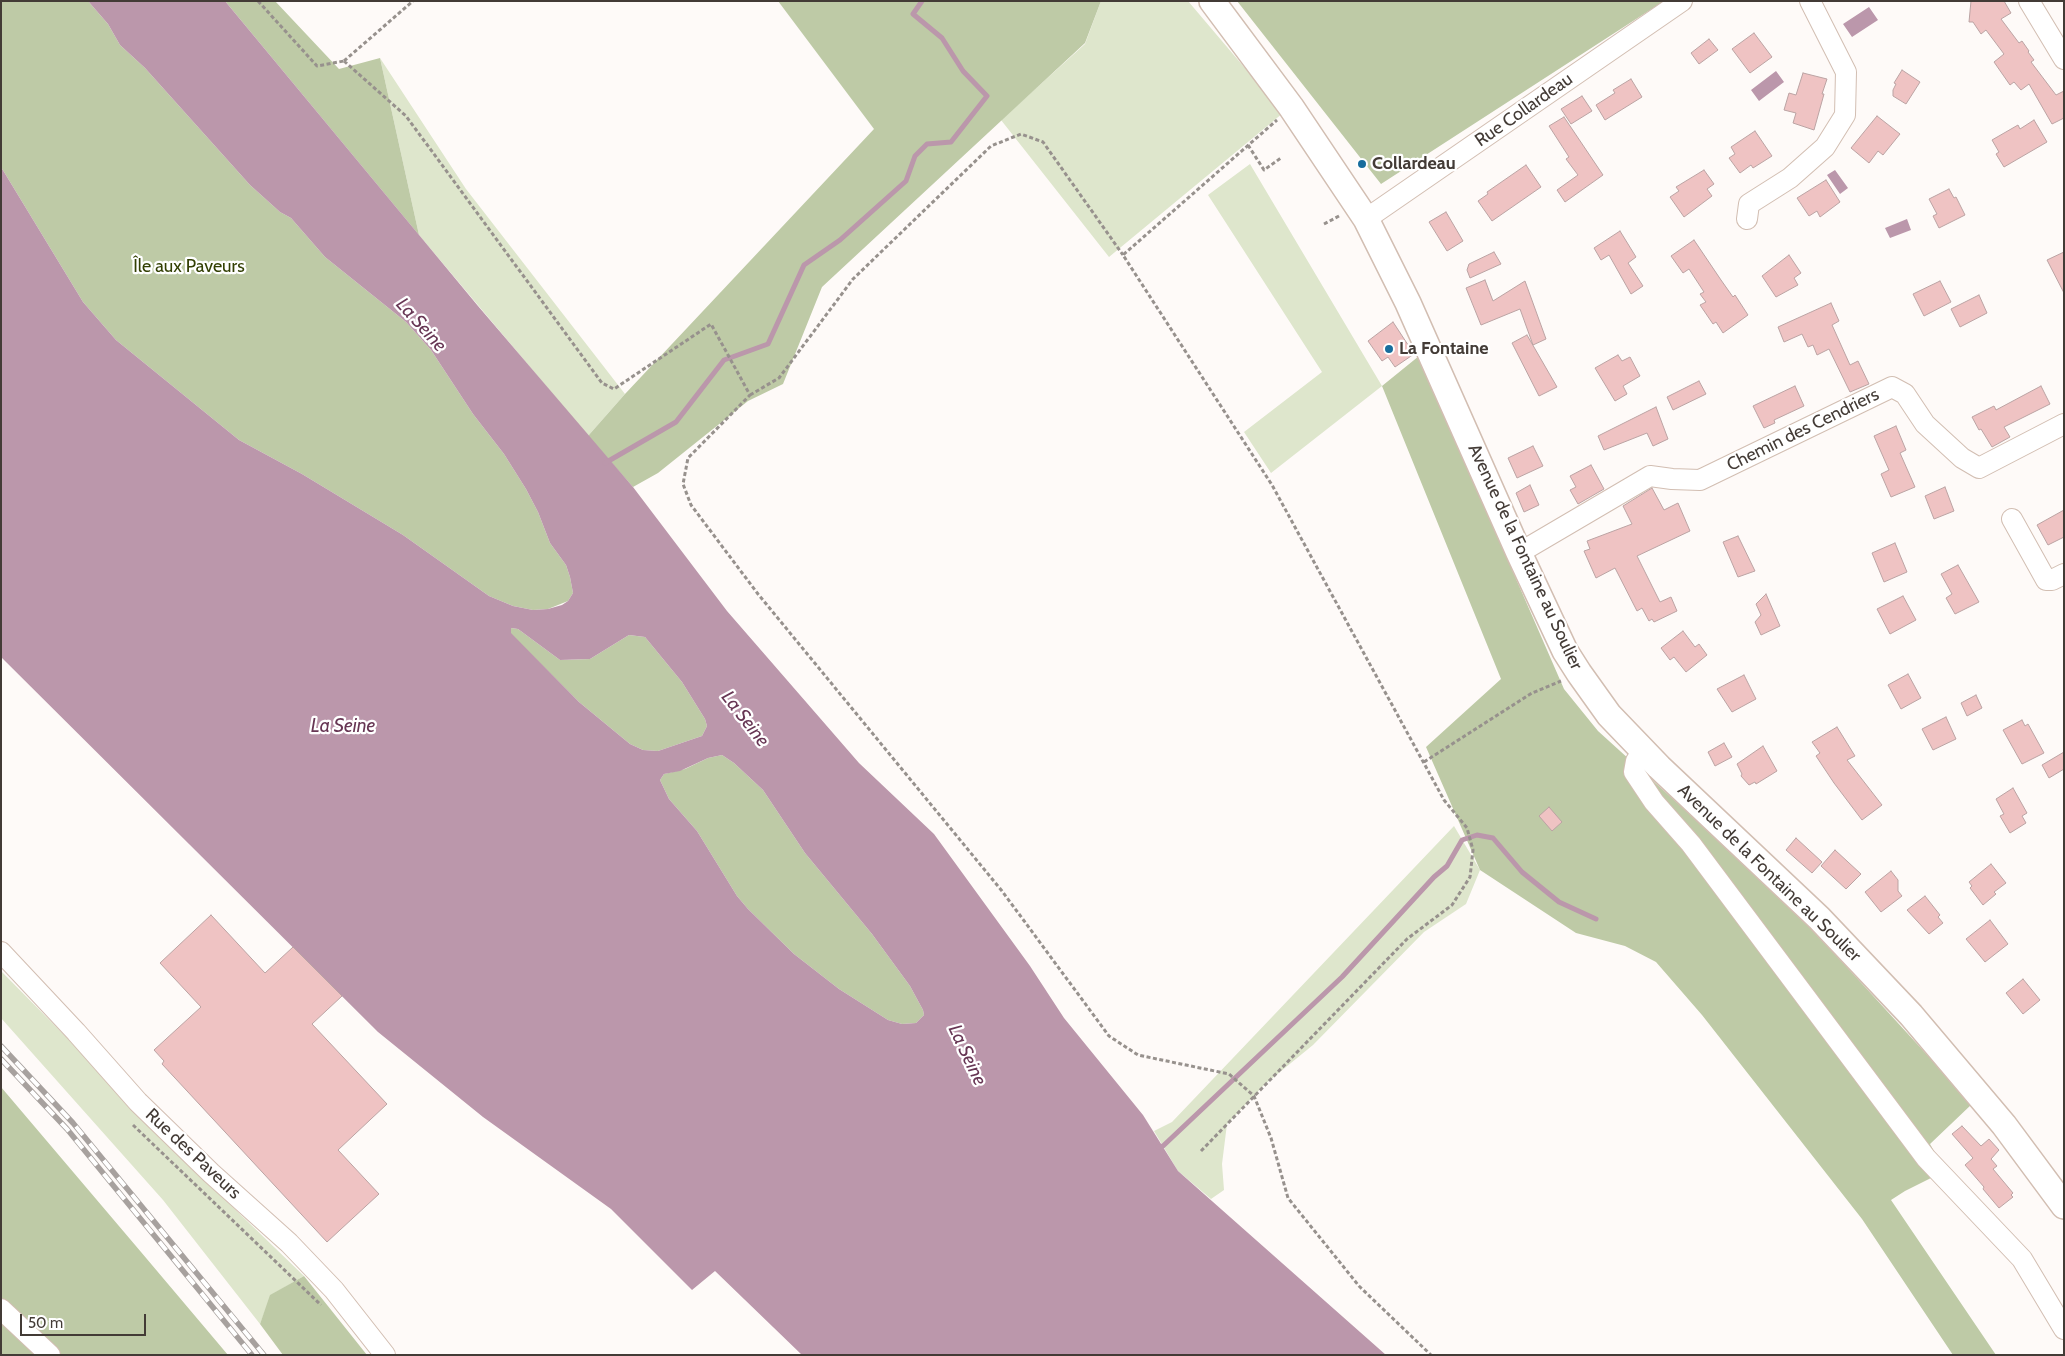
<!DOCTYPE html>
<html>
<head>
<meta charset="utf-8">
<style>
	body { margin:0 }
	#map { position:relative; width:2065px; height:1356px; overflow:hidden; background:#fefaf8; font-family:Cabin,sans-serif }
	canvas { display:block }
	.frame { position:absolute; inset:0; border:2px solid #433b36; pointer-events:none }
	.scale { position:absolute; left:20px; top:1314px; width:126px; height:22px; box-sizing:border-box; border:2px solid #433b36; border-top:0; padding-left:6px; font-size:15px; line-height:18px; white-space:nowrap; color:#433b36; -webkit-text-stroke:4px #fff; paint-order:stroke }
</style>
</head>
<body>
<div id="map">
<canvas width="2065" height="1356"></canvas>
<div class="frame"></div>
<div class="scale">50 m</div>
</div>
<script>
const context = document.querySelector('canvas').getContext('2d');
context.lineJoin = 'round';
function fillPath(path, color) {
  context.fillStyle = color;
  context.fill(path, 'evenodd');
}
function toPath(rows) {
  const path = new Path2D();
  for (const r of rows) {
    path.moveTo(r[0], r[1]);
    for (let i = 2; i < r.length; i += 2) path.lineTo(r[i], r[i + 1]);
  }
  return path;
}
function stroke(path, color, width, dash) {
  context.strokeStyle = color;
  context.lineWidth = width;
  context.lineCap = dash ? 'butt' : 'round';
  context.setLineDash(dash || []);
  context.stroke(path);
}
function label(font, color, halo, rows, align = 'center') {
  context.font = font + ' Cabin,sans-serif';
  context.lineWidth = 4.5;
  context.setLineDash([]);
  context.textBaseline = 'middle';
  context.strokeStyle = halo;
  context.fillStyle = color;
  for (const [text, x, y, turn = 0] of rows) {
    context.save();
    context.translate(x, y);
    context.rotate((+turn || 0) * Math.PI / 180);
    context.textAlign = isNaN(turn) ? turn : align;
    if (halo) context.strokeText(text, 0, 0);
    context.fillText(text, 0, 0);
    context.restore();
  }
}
fillPath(toPath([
	[1101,1,1188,1,1283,113,1109,257,1001,120,1085,44],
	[380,58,466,189,625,394,588,436,419,235],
	[1250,164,1382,386,1271,473,1244,432,1322,372,1208,195],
	[1454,826,1480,870,1466,904,1424,932,1313,1045,1264,1085,1227,1124,1222,1164,1224,1190,1211,1199,1178,1171,1154,1131,1172,1122],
	[1,971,80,1051,154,1131,304,1276,271,1295,260,1324,163,1200,1,1018]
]), '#dee6cc');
fillPath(toPath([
	[1,1,88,1,108,24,120,45,145,68,250,185,280,212,291,218,325,257,406,322,431,350,473,414,504,454,526,489,538,512,550,543,566,565,570,577,573,593,568,601,548,609,533,610,513,606,489,596,403,535,302,474,239,440,116,340,83,302,1,167],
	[225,1,275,1,339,69,380,58,419,235],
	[778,1,1101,1,1085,43,822,287,783,384,748,401,658,473,633,487,588,436,625,394,874,129],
	[1237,1,1664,1,1381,184],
	[1419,356,1564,689,1598,731,1791,906,1972,1104,1930,1144,1945,1171,1905,1191,1891,1200,1996,1355,1953,1355,1862,1219,1702,1015,1656,962,1625,946,1576,933,1480,870,1426,747,1501,679,1382,386],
	[511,628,518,629,560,660,590,659,629,635,645,637,682,682,705,719,707,726,702,736,658,751,643,750,630,744,579,702,510,633],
	[722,755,734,763,763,790,805,853,872,934,910,986,923,1010,924,1015,916,1023,902,1024,888,1020,839,989,794,954,748,909,737,896,697,831,669,799,660,780,664,774,685,769,708,758],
	[1,1087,141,1252,228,1355,1,1355],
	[304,1276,367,1355,283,1355,260,1324,270,1295]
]), '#becaa6');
fillPath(toPath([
	[88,1,225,1,478,306,633,487,727,611,859,763,934,834,1030,966,1064,1018,1143,1115,1178,1171,1386,1355,802,1355,715,1271,692,1290,611,1209,483,1117,378,1032,1,657,1,167,83,302,116,340,239,440,302,474,403,535,489,596,513,606,533,610,548,609,562,605,568,601,573,593,570,577,566,565,550,543,538,512,526,489,504,454,473,414,431,350,406,322,325,257,291,218,280,212,250,185,145,68,120,45,108,24],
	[511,628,518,629,560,660,590,659,629,635,645,637,682,682,705,719,707,726,702,736,658,751,643,750,630,744,579,702,511,633],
	[722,755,734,763,763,790,805,853,872,934,910,986,923,1010,924,1015,916,1023,902,1024,888,1020,839,989,794,954,748,909,737,896,697,831,669,799,660,780,664,774,680,771,708,758],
	[1869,7,1878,20,1852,37,1843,24],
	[1776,71,1784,82,1759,101,1751,90],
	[1835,170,1848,188,1840,194,1827,175],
	[1907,219,1911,230,1890,238,1885,228]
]), '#bb97ab');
stroke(toPath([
	[605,463,676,422,724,360,768,344,804,265,840,240,906,181,915,156,927,144,951,142,987,96,963,71,942,38,913,14,922,1],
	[1158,1147,1163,1146,1342,977,1434,877,1447,866,1462,840,1477,835,1493,838,1522,872,1559,902,1596,919]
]), '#bb97ab', 5);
const building = toPath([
	[1971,1,2004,1,2011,13,2001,19,2019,43,2022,41,2029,51,2028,52,2034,60,2031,62,2056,95,2064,91,2064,118,2052,124,2029,84,2021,90,2014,82,2010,85,1994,62,2004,54,1986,30,1981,34,1973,22,1969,22,1971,1],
	[1754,33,1772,57,1750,73,1732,49,1754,33],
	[1709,39,1718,50,1699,64,1691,53,1709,39],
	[1902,70,1920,82,1906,104,1893,96,1893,90,1896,84,1894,83,1902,70],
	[1803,73,1827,79,1822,94,1824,94,1814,130,1793,123,1796,113,1784,110,1789,93,1796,95,1803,73],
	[1631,79,1642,97,1605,120,1596,105,1615,93,1613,90,1631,79],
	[1582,96,1592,111,1571,124,1561,109,1582,96],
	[1877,116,1900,134,1883,155,1878,151,1869,163,1851,148,1877,116],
	[1564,117,1603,175,1565,202,1557,190,1578,175,1566,159,1569,157,1549,126,1564,117],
	[2034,120,2047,142,2004,167,1996,154,1999,152,1992,140,2018,125,2020,129,2034,120],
	[1755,131,1772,156,1753,168,1751,165,1740,173,1729,158,1735,154,1731,147,1755,131],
	[1526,165,1541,187,1492,221,1478,201,1488,194,1487,192,1526,165],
	[1704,170,1714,184,1707,189,1712,196,1684,217,1670,197,1679,191,1676,187,1704,170],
	[1826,180,1840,202,1820,217,1817,211,1809,216,1797,198,1826,180],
	[1949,189,1954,198,1956,197,1965,215,1939,228,1933,216,1937,214,1929,199,1949,189],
	[1446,212,1463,241,1447,251,1429,222,1446,212],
	[1620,231,1636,257,1628,263,1643,286,1631,294,1609,255,1601,260,1594,248,1620,231],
	[1694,240,1721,280,1733,297,1735,295,1748,315,1723,333,1716,322,1713,324,1700,305,1706,302,1700,294,1704,292,1689,269,1683,273,1671,256,1694,240],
	[1494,252,1501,264,1470,278,1467,270,1469,264,1494,252],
	[2064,252,2064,293,2047,260,2064,252],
	[1789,255,1801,273,1794,278,1798,285,1776,297,1762,276,1789,255],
	[1485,280,1493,301,1525,281,1546,339,1533,345,1520,309,1481,325,1466,288,1485,280],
	[1940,281,1951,302,1924,316,1913,294,1940,281],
	[1979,295,1987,313,1960,327,1951,309,1979,295],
	[1831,303,1839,321,1832,325,1850,365,1858,361,1869,384,1850,392,1829,349,1817,355,1813,345,1808,347,1802,334,1784,342,1778,327,1831,303],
	[1393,322,1414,354,1395,367,1388,357,1382,361,1368,341,1393,322],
	[1527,335,1557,387,1539,396,1512,343,1527,335],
	[1618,355,1622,361,1630,357,1640,376,1623,386,1627,394,1615,401,1595,368,1618,355],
	[1699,381,1706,394,1673,410,1667,397,1699,381],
	[1795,386,1804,406,1774,420,1775,423,1764,428,1753,406,1795,386],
	[2041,386,2050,404,2004,427,2010,437,1992,447,1981,429,1979,430,1972,417,1994,406,1996,410,2041,386],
	[1656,407,1668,439,1653,446,1647,433,1604,450,1598,436,1656,407],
	[1896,426,1906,450,1900,453,1915,487,1891,497,1881,474,1889,470,1874,436,1896,426],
	[1533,446,1543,466,1517,478,1508,458,1533,446],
	[1591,465,1604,489,1578,504,1570,490,1576,487,1570,476,1591,465],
	[1530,485,1539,505,1524,512,1516,493,1530,485],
	[1945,487,1954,511,1934,519,1925,496,1945,487],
	[1652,488,1664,510,1678,503,1690,531,1637,556,1660,602,1671,597,1677,611,1654,622,1652,619,1649,621,1642,608,1637,611,1615,568,1596,578,1584,551,1590,549,1587,541,1632,524,1623,506,1652,488],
	[2064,510,2064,537,2048,545,2037,525,2064,510],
	[1738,536,1755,571,1738,577,1723,542,1738,536],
	[1895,543,1907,572,1884,582,1872,553,1895,543],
	[1958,565,1979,602,1955,614,1946,598,1952,594,1941,574,1958,565],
	[1766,594,1780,626,1761,635,1755,622,1761,615,1756,604,1766,594],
	[1903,596,1916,620,1890,634,1877,609,1903,596],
	[1683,631,1695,647,1699,644,1707,655,1686,672,1674,657,1670,660,1661,648,1683,631],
	[1908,674,1921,698,1901,709,1888,685,1908,674],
	[1744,675,1756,699,1732,712,1717,689,1744,675],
	[1976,695,1982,708,1967,716,1961,703,1976,695],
	[1946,717,1956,739,1933,750,1922,729,1946,717],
	[2022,720,2025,726,2028,724,2044,753,2022,764,2003,730,2022,720],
	[1837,727,1855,756,1847,760,1882,805,1862,820,1834,783,1816,756,1820,753,1812,742,1837,727],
	[1724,743,1732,757,1715,766,1708,752,1724,743],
	[1763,746,1777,771,1756,784,1755,782,1749,785,1741,776,1742,774,1737,764,1763,746],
	[2064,752,2064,769,2049,778,2042,765,2064,752],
	[2013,788,2027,813,2022,816,2026,823,2010,833,2000,816,2004,814,1996,799,2013,788],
	[1549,807,1562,822,1552,831,1539,816,1549,807],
	[1796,838,1822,862,1812,873,1786,850,1796,838],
	[1835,850,1861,874,1846,889,1821,866,1835,850],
	[1991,864,2006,883,1994,892,1996,894,1983,905,1970,888,1972,886,1969,882,1991,864],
	[1891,871,1898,880,1898,891,1902,896,1881,912,1865,892,1891,871],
	[1925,896,1940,915,1938,917,1943,923,1929,934,1907,910,1925,896],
	[211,915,265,973,293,947,342,996,312,1024,387,1104,338,1150,379,1194,327,1242,162,1064,164,1061,154,1050,201,1007,160,963,211,915],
	[1990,920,2008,944,1985,962,1966,939,1990,920],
	[2023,979,2040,1000,2023,1014,2006,993,2023,979],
	[1962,1126,1981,1146,1989,1139,1999,1150,1991,1159,1997,1166,1993,1169,2013,1193,2011,1195,2013,1197,1999,1208,1983,1189,1984,1187,1965,1165,1973,1158,1952,1134,1962,1126]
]);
fillPath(building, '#efc3c3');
stroke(building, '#bba3a3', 1);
const minor = toPath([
	[2029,1,2064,59],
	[1366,219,1682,1],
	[1747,219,1749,204,1790,178,1825,147,1845,115,1846,72,1810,1],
	[2012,519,2046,580,2052,580,2064,574],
	[1519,553,1650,476,1672,479,1700,480,1892,387,1905,394,1925,424,1962,458,1979,468,2064,424],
	[1643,750,1636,761,1634,772,1654,802,1691,844,1926,1158,2022,1259,2064,1329],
	[1,952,76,1032,138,1102,211,1173,289,1243,334,1290,385,1355],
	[1,1309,50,1355]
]);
const major = toPath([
	[1212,1,1291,107,1366,219,1408,303,1519,553,1565,651,1579,673,1609,715,1659,767,1819,918,1911,1015,2004,1125,2064,1206]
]);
stroke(minor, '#d2beb2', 22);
stroke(major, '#d2beb2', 28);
stroke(toPath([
	[258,1,317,66,344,61],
	[344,61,406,116,602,383,614,389,711,324,750,395,688,458,683,484,691,505,758,594,1002,891,1109,1036,1138,1055,1229,1074,1254,1096,1271,1138,1288,1198,1359,1286,1431,1355],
	[344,61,413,1],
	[1248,145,1264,170,1281,158],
	[1324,224,1341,215],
	[750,395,779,378,853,279,991,146,1021,134,1043,142,1123,255],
	[1424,762,1532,693,1561,681],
	[133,1125,321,1305],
	[1201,1151,1407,939,1452,905,1470,877,1473,850,1467,828,1444,800,1272,485,1123,255,1277,120]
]), '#97918d', 3, [4, 2.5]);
stroke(minor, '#fff', 20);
stroke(major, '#fff', 25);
const rail = toPath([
	[1,1046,73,1123,264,1355],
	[1,1059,67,1129,252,1355]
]);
stroke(rail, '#a7a19e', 5.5);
stroke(rail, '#fff', 4, [11]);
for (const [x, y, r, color] of [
	[1362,164,5,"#176d9d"],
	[1389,349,5,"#176d9d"]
]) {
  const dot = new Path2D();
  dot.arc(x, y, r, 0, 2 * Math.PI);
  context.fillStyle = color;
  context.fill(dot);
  stroke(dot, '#fff', 2);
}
label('18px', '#433b36', '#fff', [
	["Rue Collardeau",1524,110,-35],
	["Chemin des Cendriers",1803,430,-26],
	["Avenue de la Fontaine au Soulier",1525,557,65],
	["Avenue de la Fontaine au Soulier",1769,873,44],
	["Rue des Paveurs",193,1154,43]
]);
label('bold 18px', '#433b36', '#fff', [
	["Collardeau",1372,164],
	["La Fontaine",1399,349]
], 'left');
label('18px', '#334004', '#fff', [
	["Île aux Paveurs",189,267]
]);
label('italic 19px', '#673654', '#fff', [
	["La Seine",421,325,48],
	["La Seine",745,719,52],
	["La Seine",343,726],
	["La Seine",967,1055,65]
]);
</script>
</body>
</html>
